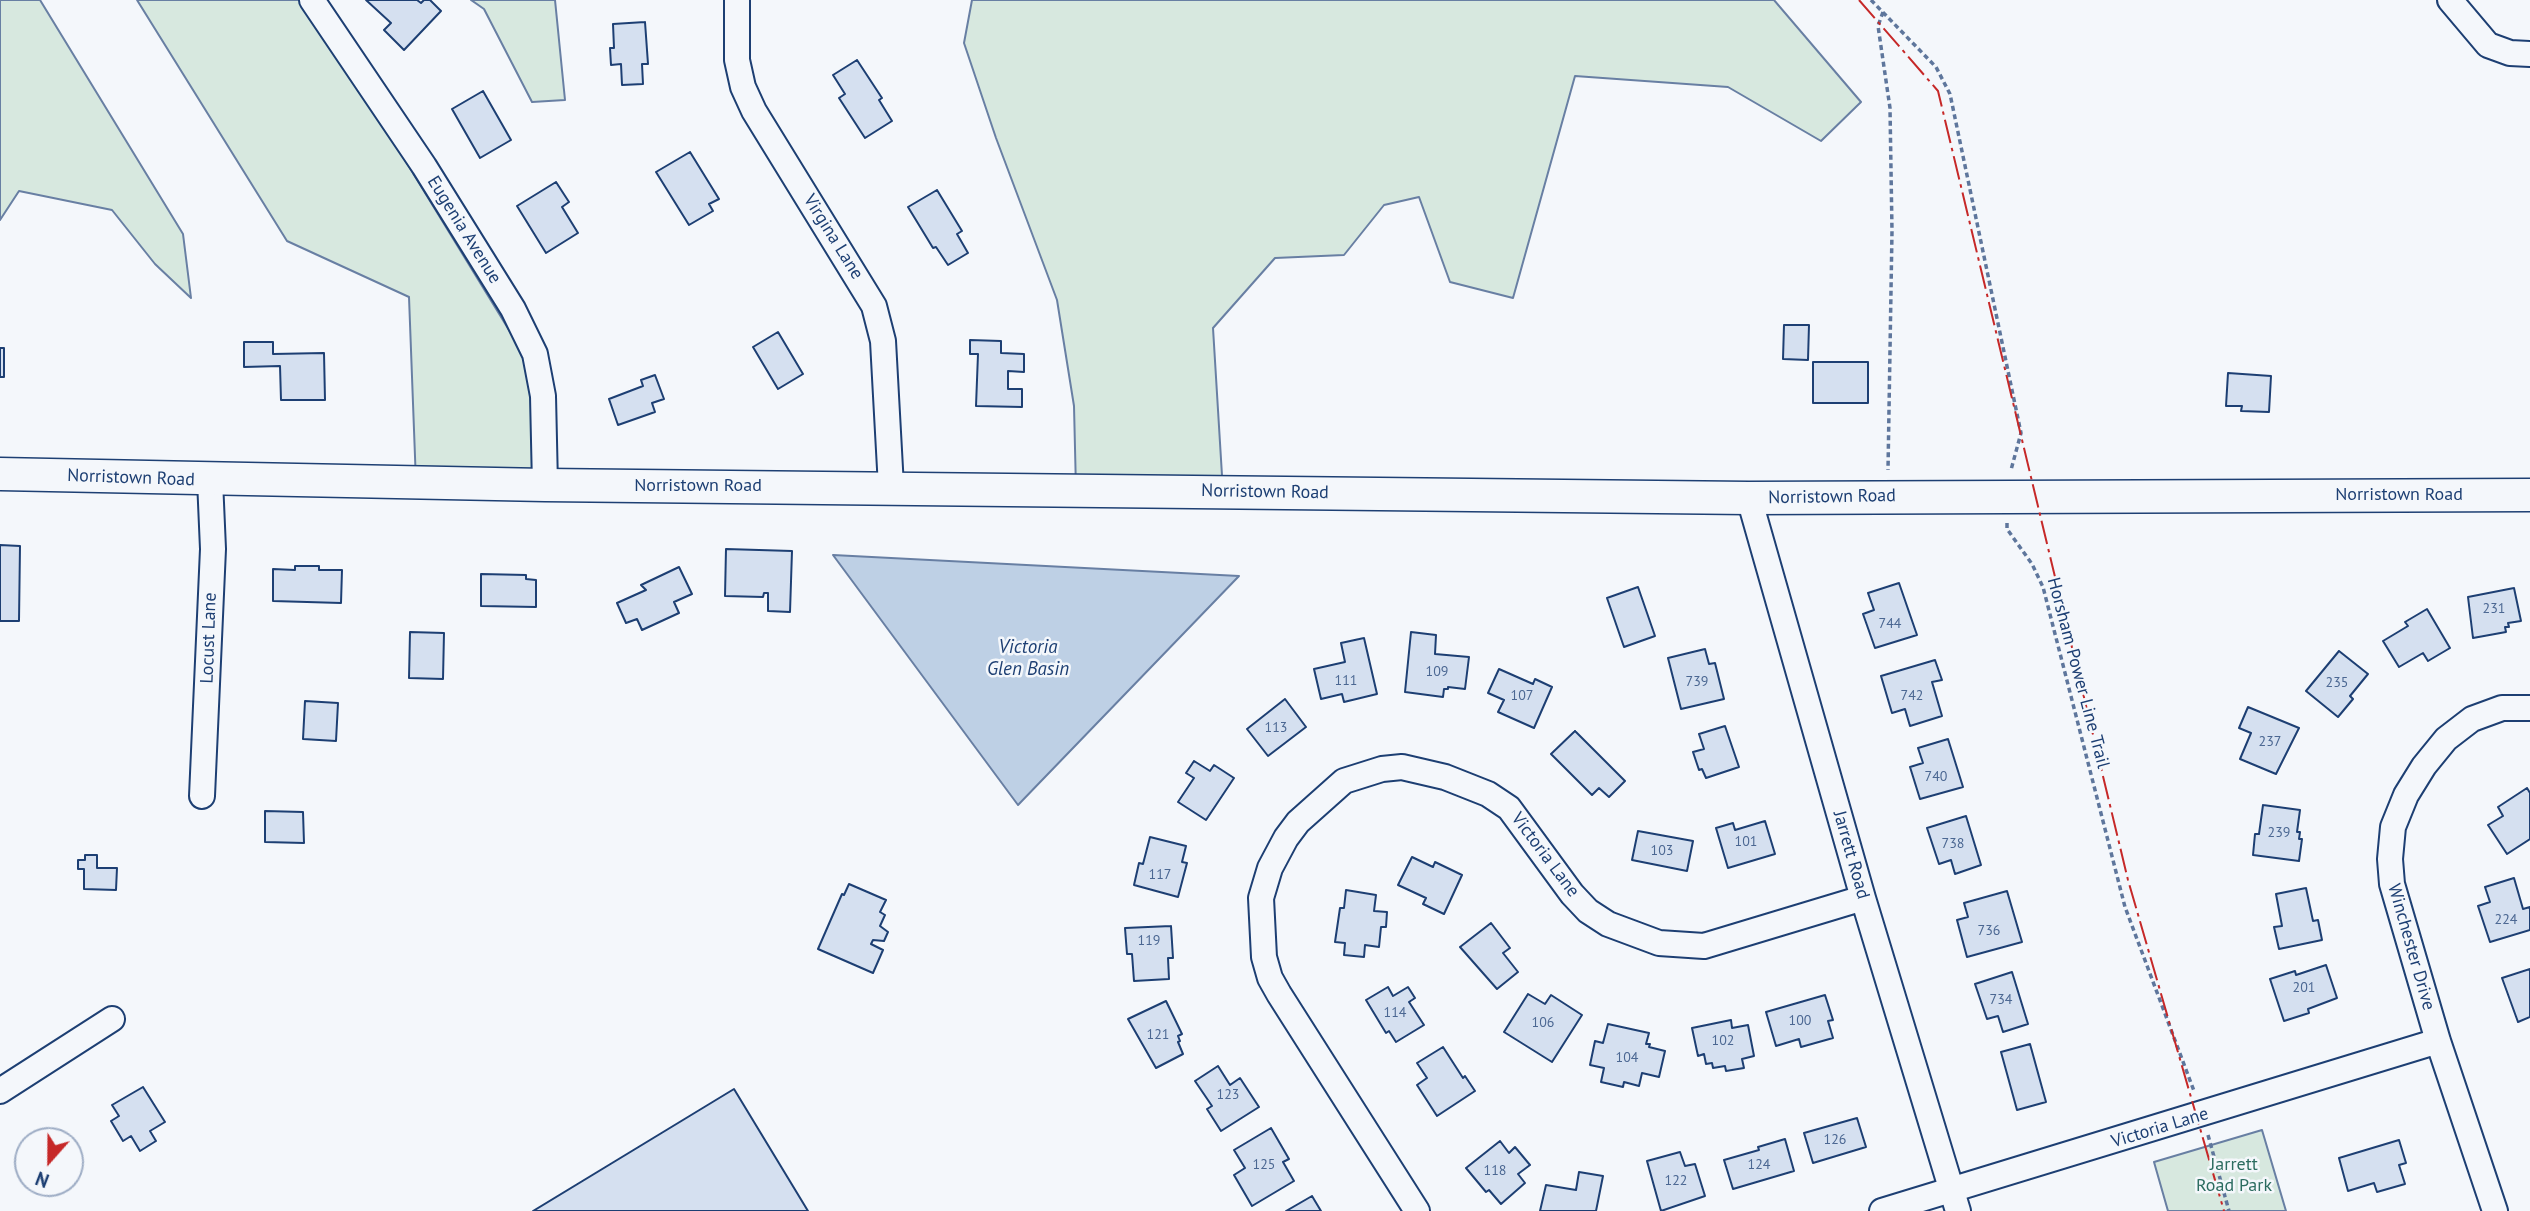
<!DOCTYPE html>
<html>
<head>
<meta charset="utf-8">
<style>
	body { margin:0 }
	#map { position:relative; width:2530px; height:1211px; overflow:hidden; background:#f4f7fb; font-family:"PT Sans",sans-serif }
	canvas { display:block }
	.north { position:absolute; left:14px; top:1127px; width:70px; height:70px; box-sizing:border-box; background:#f4f7fb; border:2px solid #9eadc5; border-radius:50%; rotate:201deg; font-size:19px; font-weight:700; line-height:28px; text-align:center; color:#1d3f73 }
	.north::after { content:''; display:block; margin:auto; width:24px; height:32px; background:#c62828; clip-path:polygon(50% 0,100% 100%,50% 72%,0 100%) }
</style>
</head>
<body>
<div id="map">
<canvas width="2530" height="1211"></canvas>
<div class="north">N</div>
</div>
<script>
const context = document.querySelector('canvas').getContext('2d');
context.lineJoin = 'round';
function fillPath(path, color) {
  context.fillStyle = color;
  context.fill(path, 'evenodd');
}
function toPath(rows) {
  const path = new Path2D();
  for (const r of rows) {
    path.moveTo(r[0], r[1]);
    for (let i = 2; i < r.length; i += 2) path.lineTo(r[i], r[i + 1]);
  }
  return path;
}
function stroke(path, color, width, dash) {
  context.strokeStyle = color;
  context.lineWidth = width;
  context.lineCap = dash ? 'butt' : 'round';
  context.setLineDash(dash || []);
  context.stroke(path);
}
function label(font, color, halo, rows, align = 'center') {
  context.font = font + ' "PT Sans",sans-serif';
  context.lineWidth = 5;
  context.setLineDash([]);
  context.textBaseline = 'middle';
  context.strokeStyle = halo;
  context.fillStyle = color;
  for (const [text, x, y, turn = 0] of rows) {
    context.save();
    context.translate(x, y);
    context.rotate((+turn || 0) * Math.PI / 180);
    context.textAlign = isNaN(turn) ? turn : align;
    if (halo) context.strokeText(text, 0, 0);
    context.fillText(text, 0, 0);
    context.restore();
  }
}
const green = toPath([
	[0,0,40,0,183,234,191,298,155,264,112,210,19,191,0,220,0,0],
	[137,0,307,0,539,379,534,485,416,483,409,297,287,241,137,0],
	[471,0,555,0,565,100,532,102,484,9,471,0],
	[972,0,1774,0,1861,102,1821,141,1728,87,1575,76,1513,298,1450,282,1419,197,1384,205,1344,255,1275,258,1213,328,1223,492,1076,490,1074,406,1057,300,996,138,964,43,972,0],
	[2262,1130,2286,1211,2168,1211,2154,1162,2262,1130]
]);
fillPath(green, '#d7e8df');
stroke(green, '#687fa3', 2);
const water = toPath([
	[833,555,1239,576,1018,805,833,555]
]);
fillPath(water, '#bed0e5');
stroke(water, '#687fa3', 2);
const building = toPath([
	[366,0,417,0,421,3,424,0,430,0,441,11,404,50,384,30,391,23,366,0],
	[645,22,648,64,642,64,643,84,622,85,621,64,611,65,610,48,614,48,613,24,645,22],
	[857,60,882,98,879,100,892,121,865,138,839,98,845,94,833,75,857,60],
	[483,91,511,140,480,158,452,109,483,91],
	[690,152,719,199,709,204,713,211,689,225,656,172,690,152],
	[556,182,569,202,562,207,578,233,546,253,517,206,556,182],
	[937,190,962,231,957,234,968,253,948,265,936,247,933,248,908,207,937,190],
	[1784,325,1809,325,1808,360,1783,359,1784,325],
	[778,332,803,374,778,389,753,347,778,332],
	[970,340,1001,341,1001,353,1024,354,1024,372,1008,371,1008,389,1022,389,1022,407,976,406,978,354,970,354,970,340],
	[244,342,273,342,273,354,324,353,325,400,281,400,280,366,244,367,244,342],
	[0,348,4,348,4,377,0,377,0,348],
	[1813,362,1868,362,1868,403,1813,403,1813,362],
	[2228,373,2271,376,2269,412,2241,411,2242,406,2226,406,2228,373],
	[655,375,664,399,652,403,655,412,618,425,609,399,643,386,641,380,655,375],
	[0,545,20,546,19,621,0,621,0,545],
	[726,549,792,551,790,612,768,611,768,593,764,593,763,597,725,596,726,549],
	[295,566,319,566,319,570,342,570,341,603,273,601,273,569,295,570,295,566],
	[679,567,692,594,674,602,679,613,642,630,637,619,626,623,617,603,646,590,641,585,679,567],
	[481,574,526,575,526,579,536,580,536,607,481,606,481,574],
	[1899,583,1917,635,1875,648,1863,614,1874,610,1868,593,1899,583],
	[1638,587,1655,636,1624,647,1607,598,1638,587],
	[2514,588,2521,621,2508,623,2509,627,2505,627,2506,632,2473,638,2468,597,2514,588],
	[2427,609,2450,648,2428,661,2423,653,2399,667,2383,641,2408,626,2405,622,2427,609],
	[410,632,444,633,443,679,409,678,410,632],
	[1411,632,1436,635,1435,654,1469,657,1465,689,1448,687,1448,689,1444,689,1443,697,1405,692,1411,632],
	[1364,638,1377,694,1344,702,1342,694,1321,699,1314,669,1345,662,1341,643,1364,638],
	[1705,649,1709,664,1715,663,1724,699,1681,709,1668,658,1705,649],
	[2339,651,2368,674,2350,696,2353,699,2338,717,2306,691,2339,651],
	[1935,660,1942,680,1932,682,1942,716,1910,726,1905,709,1892,713,1881,676,1935,660],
	[1499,669,1533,684,1535,679,1552,687,1534,728,1498,712,1504,700,1488,693,1499,669],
	[1285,699,1306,727,1268,756,1247,729,1285,699],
	[305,701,338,703,336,741,303,739,305,701],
	[2248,707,2299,728,2276,774,2240,759,2251,733,2239,728,2248,707],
	[1725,726,1739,767,1706,778,1702,769,1699,770,1693,752,1704,749,1699,734,1725,726],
	[1575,731,1625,781,1609,797,1599,788,1592,795,1551,754,1575,731],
	[1948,739,1963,787,1920,799,1910,767,1923,763,1918,748,1948,739],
	[1194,761,1210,771,1214,765,1234,778,1206,820,1178,802,1194,778,1186,773,1194,761],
	[2527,788,2530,793,2530,839,2507,854,2488,825,2503,816,2498,807,2527,788],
	[2263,805,2300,810,2297,832,2300,832,2299,839,2302,839,2299,861,2253,855,2255,834,2259,834,2263,805],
	[265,811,303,812,304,843,265,842,265,811],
	[1966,816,1981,865,1955,874,1951,860,1939,864,1927,828,1966,816],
	[1765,821,1775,854,1728,868,1716,828,1733,823,1735,830,1765,821],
	[1638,831,1693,841,1687,871,1632,860,1638,831],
	[1150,837,1186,846,1182,862,1187,863,1178,897,1134,885,1139,863,1143,864,1150,837],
	[85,855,97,855,97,868,117,868,116,890,84,889,84,869,78,869,78,860,85,860,85,855],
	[1412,857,1433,867,1435,862,1462,875,1444,914,1423,904,1426,898,1398,885,1412,857],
	[2514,878,2523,909,2530,907,2530,930,2490,942,2478,906,2490,902,2485,887,2514,878],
	[849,884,886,900,880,912,885,915,880,926,888,932,884,941,873,940,871,944,883,950,873,973,818,949,842,894,844,895,849,884],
	[2306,888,2313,921,2318,920,2322,940,2279,949,2274,927,2282,926,2276,894,2306,888],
	[1346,890,1376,895,1374,911,1387,912,1386,927,1381,927,1379,947,1365,945,1364,957,1344,955,1345,943,1335,942,1340,908,1344,908,1346,890],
	[2007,891,2022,942,1967,957,1957,920,1968,917,1964,903,2007,891],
	[1491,923,1510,948,1503,953,1518,972,1497,989,1460,947,1491,923],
	[1171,926,1173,958,1168,958,1169,979,1134,981,1132,954,1127,954,1125,928,1171,926],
	[2326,965,2337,998,2308,1009,2309,1013,2284,1021,2270,979,2295,971,2296,975,2326,965],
	[2530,969,2530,1017,2518,1022,2502,978,2530,969],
	[2012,972,2028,1024,2003,1032,1998,1016,1987,1019,1975,984,2012,972],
	[1388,987,1393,996,1408,987,1415,998,1409,1002,1424,1025,1396,1042,1389,1031,1386,1033,1366,1000,1388,987],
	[1528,994,1545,1004,1551,995,1582,1015,1552,1062,1504,1032,1528,994],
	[1825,995,1833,1020,1828,1021,1833,1038,1801,1047,1799,1039,1776,1046,1766,1012,1825,995],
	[1166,1001,1182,1034,1178,1036,1180,1041,1178,1042,1183,1054,1156,1068,1128,1019,1166,1001],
	[1731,1020,1732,1028,1748,1025,1754,1056,1742,1059,1744,1068,1726,1071,1725,1066,1713,1068,1712,1063,1706,1064,1704,1054,1698,1056,1692,1028,1731,1020],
	[1608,1024,1649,1033,1646,1044,1650,1044,1649,1047,1665,1051,1659,1077,1642,1073,1639,1086,1624,1082,1623,1087,1601,1082,1604,1068,1590,1065,1595,1041,1603,1043,1608,1024],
	[2030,1044,2046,1102,2017,1110,2001,1052,2030,1044],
	[1443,1047,1463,1078,1465,1076,1475,1091,1437,1116,1417,1085,1427,1078,1417,1063,1443,1047],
	[1218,1066,1230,1085,1240,1078,1259,1107,1221,1131,1207,1109,1212,1106,1195,1081,1218,1066],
	[143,1087,165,1122,150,1131,156,1141,140,1151,131,1136,123,1141,111,1121,119,1116,112,1105,143,1087],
	[734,1089,808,1211,533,1211,734,1089],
	[1857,1118,1866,1147,1813,1163,1804,1133,1857,1118],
	[1271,1128,1289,1159,1283,1162,1294,1181,1252,1206,1234,1175,1245,1168,1234,1150,1271,1128],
	[1785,1139,1794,1171,1733,1189,1724,1160,1759,1150,1758,1147,1785,1139],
	[2399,1140,2406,1163,2399,1165,2405,1184,2377,1192,2374,1183,2348,1191,2339,1158,2399,1140],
	[1500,1141,1509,1153,1515,1147,1530,1165,1518,1174,1525,1183,1501,1204,1489,1190,1486,1192,1466,1168,1500,1141],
	[1680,1152,1685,1166,1695,1164,1705,1196,1661,1211,1647,1161,1680,1152],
	[1579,1172,1603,1176,1596,1211,1540,1211,1546,1185,1576,1190,1579,1172],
	[1312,1196,1321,1211,1286,1211,1312,1196]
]);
fillPath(building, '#d5e0f0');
stroke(building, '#1d3f73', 2);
const minor = toPath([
	[312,0,424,166,513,309,535,354,543,396,545,485],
	[737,0,737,60,743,87,754,111,874,306,883,341,891,487],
	[2450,0,2488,45,2510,53,2530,54],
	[1749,498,1863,898,1958,1211],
	[202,796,213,549,210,480],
	[0,1091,112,1019],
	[1417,1211,1279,994,1270,978,1264,957,1261,898,1270,868,1286,838,1298,822,1344,781,1382,769,1402,767,1445,777,1488,794,1509,808,1572,894,1588,911,1608,924,1659,943,1704,946,1863,898],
	[1882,1211,2438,1041],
	[2495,1211,2438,1041,2392,884,2390,859,2393,827,2406,795,2424,766,2446,739,2472,719,2502,708,2530,708]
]);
const major = toPath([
	[0,474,545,485,1749,498,2530,495]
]);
stroke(minor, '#1d3f73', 28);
stroke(major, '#1d3f73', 35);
stroke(toPath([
	[1871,0,1936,67,1950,94,2021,433,2011,470],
	[1883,12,1878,26,1890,108,1892,231,1888,470],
	[2007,523,2007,529,2032,564,2043,587,2125,907,2194,1091],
	[2208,1135,2229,1211]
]), '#5e769c', 3.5, [5, 3.5]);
stroke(minor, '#f4f7fb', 24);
stroke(major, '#f4f7fb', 32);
stroke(toPath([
	[1859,0,1938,91,2128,880,2224,1211]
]), '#c62828', 2, [24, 5, 3.5, 5]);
label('14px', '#4b6792', null, [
	["231",2494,609],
	["744",1890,624],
	["109",1437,672],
	["111",1346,681],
	["739",1697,682],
	["235",2337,683],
	["107",1522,696],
	["742",1912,696],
	["113",1276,728],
	["237",2270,742],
	["740",1936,777],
	["239",2279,833],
	["101",1746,842],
	["738",1953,844],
	["103",1662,851],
	["117",1160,875],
	["224",2506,920],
	["736",1989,931],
	["119",1149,941],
	["201",2304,988],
	["734",2001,1000],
	["114",1395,1013],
	["100",1800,1021],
	["106",1543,1023],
	["121",1158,1035],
	["102",1723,1041],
	["104",1627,1058],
	["123",1228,1095],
	["126",1835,1140],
	["125",1264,1165],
	["124",1759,1165],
	["118",1495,1171],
	["122",1676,1181]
]);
label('18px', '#1d3f73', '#f4f7fb', [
	["Eugenia Avenue",464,230,58],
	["Virgina Lane",833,237,58],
	["Norristown Road",131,478,2],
	["Norristown Road",698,486],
	["Norristown Road",1265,492,1],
	["Norristown Road",2399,495],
	["Norristown Road",1832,497,-1],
	["Locust Lane",209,638,-88],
	["Horsham Power Line Trail",2078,673,75],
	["Victoria Lane",1545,855,53],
	["Jarrett Road",1851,855,74],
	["Winchester Drive",2411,947,74],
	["Victoria Lane",2160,1128,-17]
]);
label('18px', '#2c6c60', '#f4f7fb', [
	["Jarrett",2234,1165],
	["Road Park",2234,1186]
]);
label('italic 19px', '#1d3f73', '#f4f7fb', [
	["Victoria",1028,648],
	["Glen Basin",1028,670]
]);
</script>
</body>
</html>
